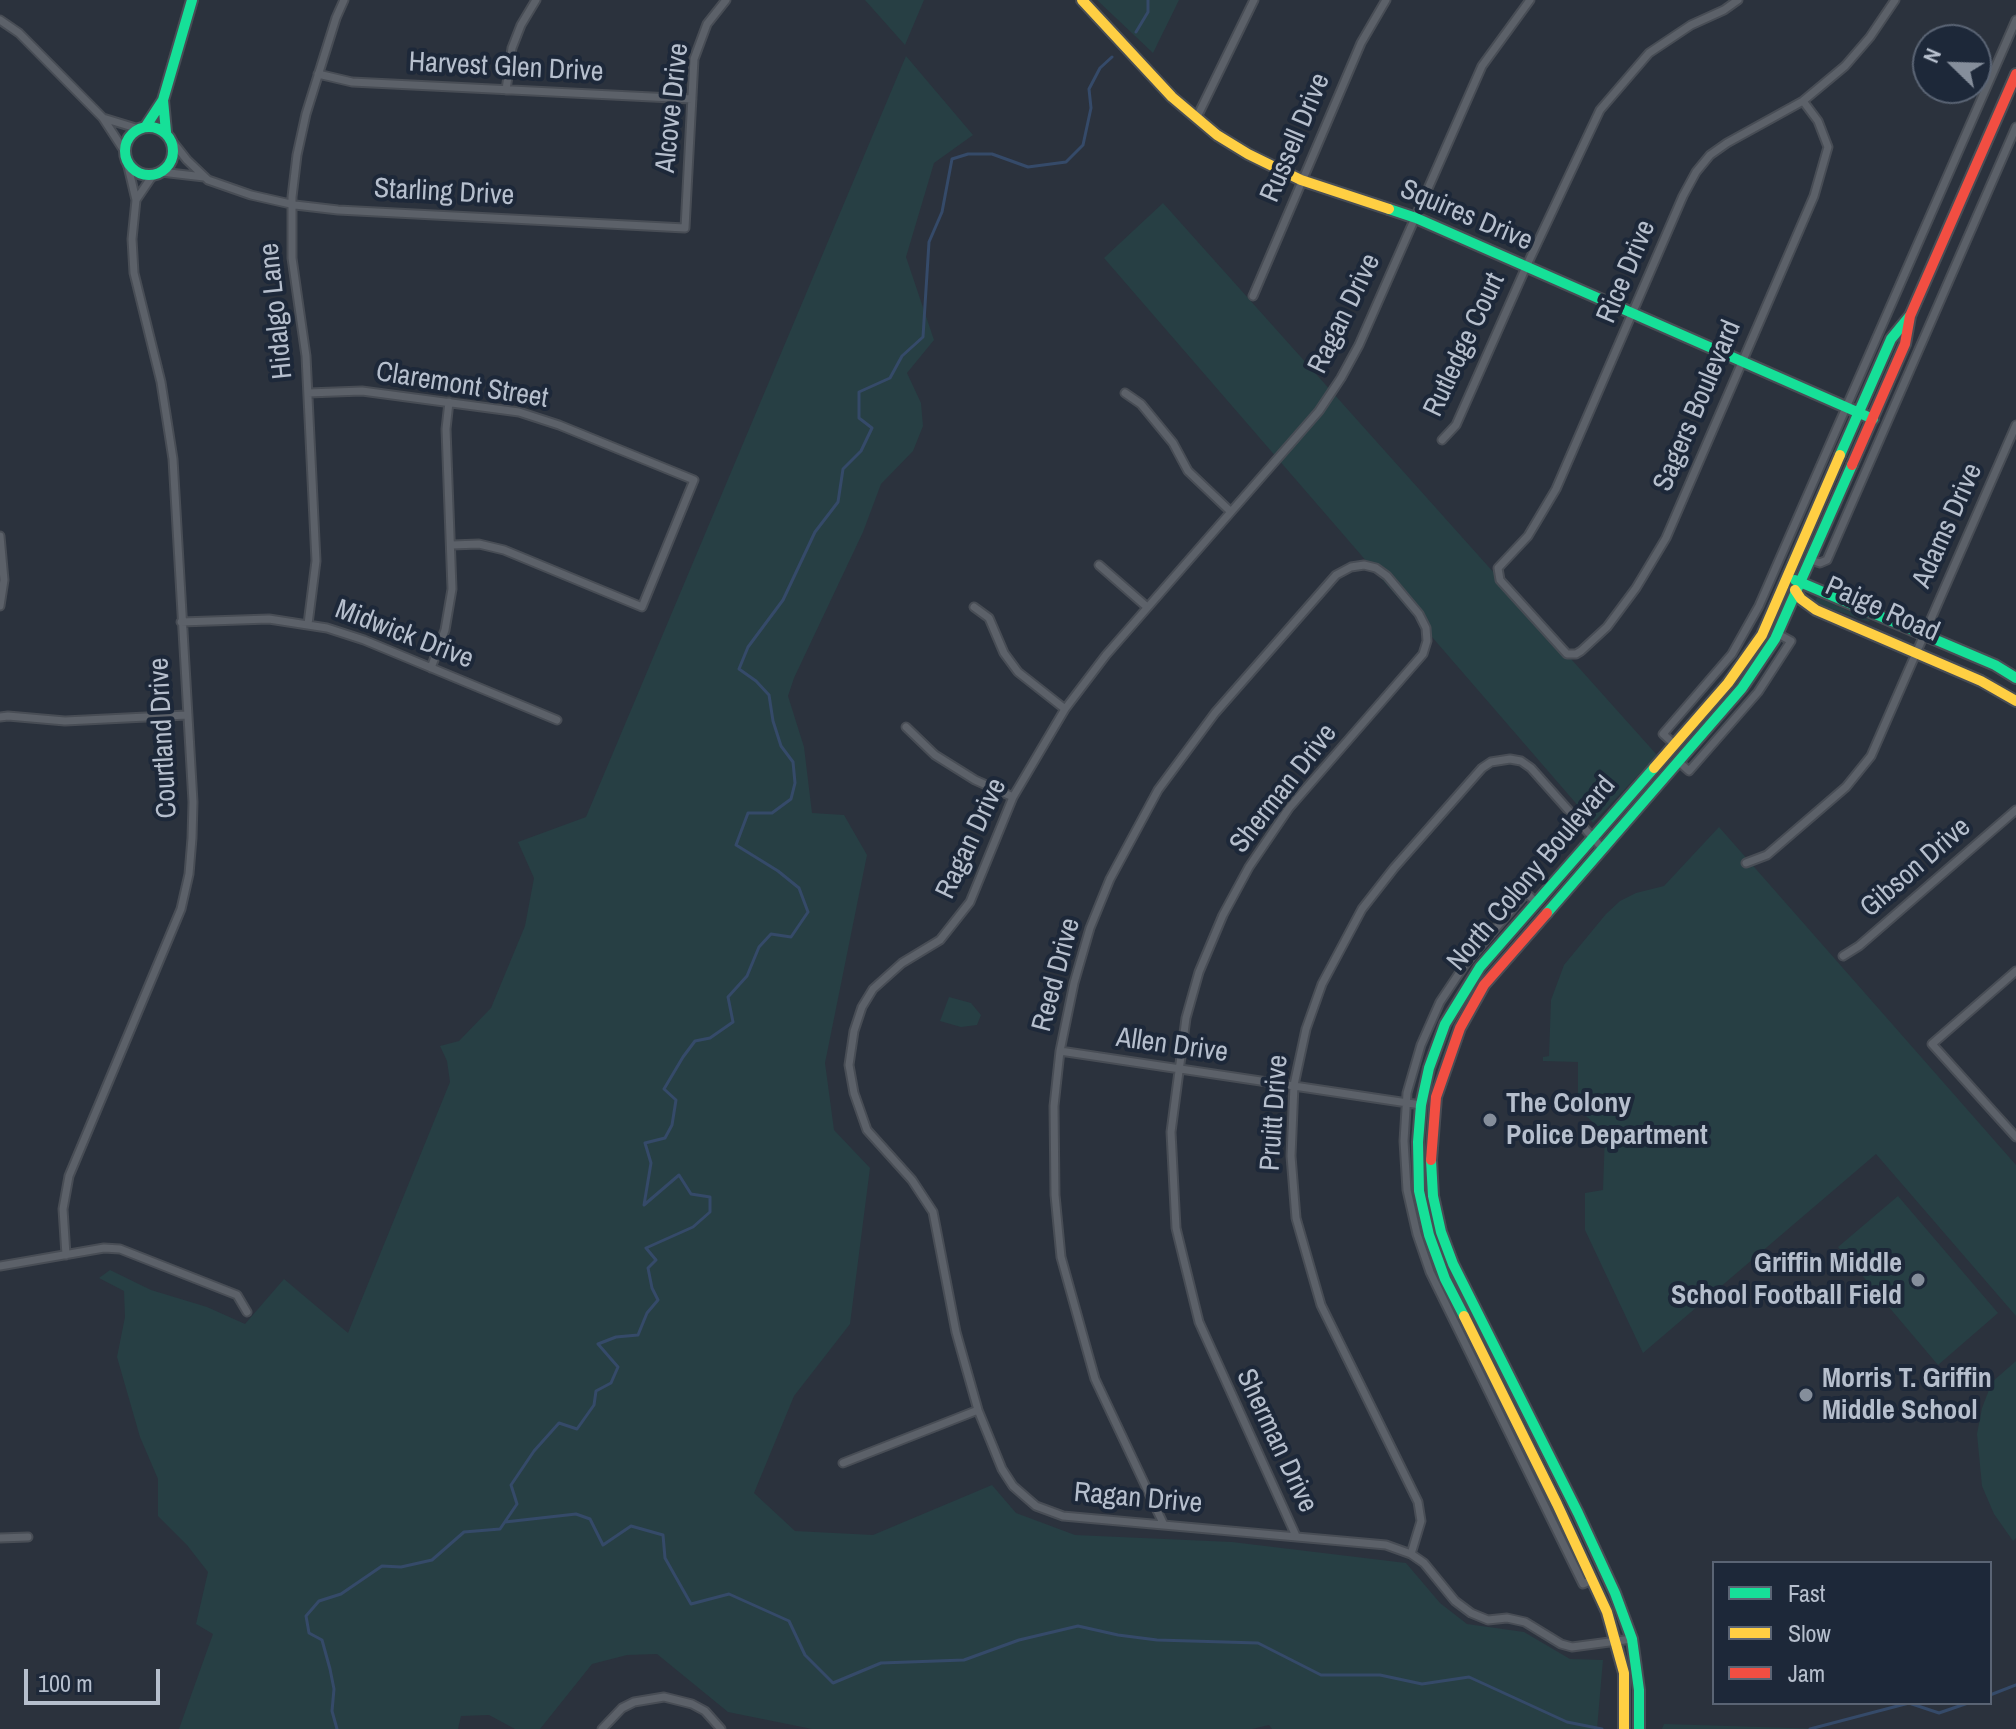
<!DOCTYPE html>
<html>
<head>
<meta charset="utf-8">
<style>
	body { margin:0 }
	#map { position:relative; width:2016px; height:1729px; overflow:hidden; background:#2b323d; font-family:"Archivo Narrow",sans-serif }
	canvas { display:block }
	.legend { position:absolute; left:1712px; top:1561px; width:280px; height:144px; box-sizing:border-box; background:#1d2839; border:2px solid #5a6474; margin:0; padding:10px 14px; list-style:none; font-size:24px; color:#b6bfcd }
	.legend li { display:flex; align-items:center; gap:16px; height:40px }
	.legend b { width:40px; border:2px solid #5a6474 }
	.north { position:absolute; left:1912px; top:24px; width:80px; height:80px; box-sizing:border-box; background:#1d2839; border:2px solid #5a6474; border-radius:50%; rotate:293deg; font-size:22px; font-weight:700; line-height:32px; text-align:center; color:#b6bfcd }
	.north::after { content:''; display:block; margin:auto; width:28px; height:36px; background:#858e9b; clip-path:polygon(50% 0,100% 100%,50% 72%,0 100%) }
	.scale { position:absolute; left:24px; top:1669px; width:136px; height:36px; box-sizing:border-box; border:4px solid #b6bfcd; border-top:0; padding-left:10px; font-size:24px; line-height:28px; white-space:nowrap; color:#b6bfcd; -webkit-text-stroke:6px #1d2839; paint-order:stroke }
</style>
</head>
<body>
<div id="map">
<canvas width="2016" height="1729"></canvas>
<ul class="legend">
<li><b style="height:10px;background:#16e098"></b>Fast</li>
<li><b style="height:10px;background:#ffcf43"></b>Slow</li>
<li><b style="height:10px;background:#f24e42"></b>Jam</li>
</ul>
<div class="north">N</div>
<div class="scale">100 m</div>
</div>
<script>
const context = document.querySelector('canvas').getContext('2d');
context.lineJoin = 'round';
function fillPath(path, color) {
  context.fillStyle = color;
  context.fill(path, 'evenodd');
}
function toPath(rows) {
  const path = new Path2D();
  for (const r of rows) {
    if (r.length === 3) {
      path.moveTo(r[0] + r[2], r[1]);
      path.arc(r[0], r[1], r[2], 0, 2 * Math.PI);
      continue;
    }
    path.moveTo(r[0], r[1]);
    for (let i = 2; i < r.length; i += 2) path.lineTo(r[i], r[i + 1]);
  }
  return path;
}
function stroke(path, color, width, dash) {
  context.strokeStyle = color;
  context.lineWidth = width;
  context.lineCap = dash ? 'butt' : 'round';
  context.setLineDash(dash || []);
  context.stroke(path);
}
function label(font, color, halo, rows, align = 'center') {
  context.font = font + ' "Archivo Narrow",sans-serif';
  context.lineWidth = 8;
  context.setLineDash([]);
  context.textBaseline = 'middle';
  context.strokeStyle = halo;
  context.fillStyle = color;
  for (const [text, x, y, turn = 0] of rows) {
    context.save();
    context.translate(x, y);
    context.rotate((+turn || 0) * Math.PI / 180);
    context.textAlign = isNaN(turn) ? turn : align;
    if (halo) context.strokeText(text, 0, 0);
    context.fillText(text, 0, 0);
    context.restore();
  }
}
fillPath(toPath([
	[865,0,924,0,905,45],
	[1097,0,1179,0,1153,53],
	[906,56,973,135,934,163,906,257,934,340,907,373,921,403,923,426,913,451,881,484,863,532,794,678,788,696,804,747,812,813,844,815,867,855,825,1063,834,1130,870,1168,850,1324,794,1396,754,1493,795,1531,873,1535,992,1485,1016,1513,1075,1535,1232,1542,1406,1563,1440,1603,1467,1624,1524,1632,1570,1659,1603,1660,1597,1729,1272,1729,1269,1725,1252,1729,812,1729,728,1712,657,1654,627,1655,592,1664,540,1729,515,1729,489,1715,461,1716,458,1729,179,1729,213,1634,196,1624,208,1572,187,1545,158,1516,158,1479,140,1437,117,1357,125,1317,124,1291,99,1278,110,1270,151,1290,207,1307,245,1324,284,1279,348,1333,450,1082,447,1061,440,1046,459,1041,491,1008,525,926,534,878,518,842,586,817],
	[1163,203,1657,755,1593,823,1104,258],
	[1817,597,1870,620,1869,622,1815,603],
	[1719,827,2016,1165,2016,1316,1876,1154,1643,1353,1585,1230,1585,1193,1603,1190,1605,1133,1578,1109,1578,1062,1543,1061,1543,1057,1549,1056,1551,1000,1564,965,1606,914,1620,901,1636,893,1664,886],
	[949,997,971,1003,981,1015,977,1025,961,1027,940,1021],
	[1898,1196,1998,1313,1938,1365,1838,1247],
	[2016,1361,2016,1538,2013,1541,1994,1514,1982,1486,1977,1434,1982,1408,1992,1382],
	[1664,1724,1825,1729,1662,1729]
]), '#273f44');
stroke(toPath([
	[1136,32,1148,12,1148,0],
	[505,1522,576,1514,590,1519,603,1545,631,1526,663,1535,665,1558,691,1604,729,1594,789,1621,805,1655,833,1683,881,1663,964,1660,1019,1640,1078,1626,1118,1635,1157,1640,1258,1643,1321,1675,1380,1675,1422,1684,1469,1677,1567,1722,1602,1729],
	[1990,1695,2016,1685],
	[337,1729,332,1711,334,1689,330,1669,322,1640,309,1633,306,1616,319,1601,341,1594,382,1566,401,1567,432,1560,464,1532,500,1529,517,1504,511,1485,534,1451,559,1423,577,1429,594,1405,596,1391,611,1383,618,1367,598,1344,616,1337,638,1335,647,1313,658,1300,652,1288,648,1268,656,1260,646,1248,693,1227,710,1212,710,1197,691,1194,679,1175,644,1205,651,1163,645,1143,665,1138,672,1125,676,1100,664,1089,683,1057,695,1041,710,1038,733,1022,728,997,747,976,759,947,771,934,791,937,808,912,799,888,778,871,736,845,748,813,772,813,791,799,795,783,793,762,781,746,773,721,769,695,756,681,739,669,748,647,783,600,815,532,838,502,843,469,861,451,872,428,859,418,859,392,890,378,902,356,923,337,929,242,942,212,952,159,968,154,992,154,1028,167,1066,162,1083,145,1091,108,1089,89,1100,68,1112,57],
	[1810,1729,1909,1703,1939,1713,1968,1703]
]), '#354a69', 3);
const street = toPath([
	[1530,0,1482,66,1359,345,1341,378,1319,411,1106,655,1065,709,1013,797,970,902,940,940,902,963,873,989,862,1007,854,1031,849,1065,854,1093,867,1130,912,1180,933,1212,956,1332,978,1410,1002,1469,1013,1486,1036,1506,1063,1516,1386,1545,1411,1554,1424,1563,1455,1601,1471,1613,1488,1620,1507,1618,1525,1622,1561,1644,1572,1647,1632,1639],
	[0,20,19,33,103,118,125,152],
	[318,74,352,82,692,99],
	[506,90,512,48,521,25,536,0],
	[1803,101,1818,121,1828,147,1814,196,1666,538,1636,588,1607,627,1581,651,1576,654,1567,654,1500,580,1498,568,1528,536,1556,489,1683,196,1696,172,1710,155,1727,143,1803,101,1845,66,1870,37,1895,0],
	[103,118,139,129],
	[1196,119,1254,0],
	[172,141,187,160,208,180,251,195,295,205,338,210,685,228,694,59,707,24,726,0],
	[161,172,204,177],
	[136,200,153,175],
	[1253,296,1361,43,1386,0],
	[308,393,362,391,519,412,559,425,694,480,642,607,504,550,479,544,452,545],
	[1125,393,1141,404,1173,443,1188,471,1230,511],
	[1442,440,1456,425,1526,267,1600,110,1649,53,1691,25,1724,10,1738,0],
	[0,536,4,580,0,606],
	[1811,560,1820,563,1827,560,2016,127],
	[1099,565,1147,607],
	[974,607,989,618,1004,653,1018,672,1065,709],
	[181,622,269,619,327,628,364,640,557,720],
	[308,624,316,561,306,356,292,258,292,197,297,155,306,114,336,18,344,0],
	[431,668,445,630,452,589,446,429,449,402],
	[0,717,8,716,65,721,187,715],
	[906,727,935,755,975,780,1013,797],
	[1674,744,1663,734,1732,654,1759,606,2016,20],
	[1678,761,1689,771,1758,692,1791,641,1778,634],
	[1746,863,1767,855,1846,787,1871,756,2016,425],
	[1536,902,1526,893,1466,963,1440,1002,1421,1045,1407,1093,1404,1141,1407,1190,1417,1234,1430,1272,1583,1584,1592,1580],
	[1843,956,1859,946,2016,810],
	[2016,971,1932,1044,2016,1137],
	[1060,1051,1421,1105],
	[66,1255,63,1209,69,1176,181,909,189,874,192,838,193,802,173,459,161,382,134,273,132,239,136,200,126,158],
	[0,1266,104,1248,120,1249,237,1295,247,1312],
	[843,1463,978,1410],
	[1163,1523,1095,1379,1061,1257,1055,1195,1054,1106,1060,1051,1074,983,1090,928,1110,879,1158,790,1215,713,1336,575,1351,567,1364,565,1376,568,1387,576,1419,614,1426,628,1427,641,1423,654,1289,808,1249,867,1223,915,1199,972,1186,1018,1171,1132,1176,1228,1199,1322,1296,1536],
	[0,1538,28,1537],
	[1411,1554,1421,1521,1418,1502,1321,1305,1296,1218,1291,1156,1294,1085,1306,1029,1322,984,1362,909,1394,868,1482,768,1491,762,1510,759,1521,761,1531,768,1602,848],
	[602,1729,622,1708,634,1702,664,1697,692,1704,705,1711,721,1729]
]);
const fast = toPath([
	[163,100,166,132],
	[146,126,163,100,192,0],
	[149,151,24],
	[1389,209,1416,218,1873,419],
	[1840,455,1891,339,1909,317],
	[1795,580,1995,665,2016,678],
	[1547,913,1742,688,1775,639,1852,465],
	[1431,1160,1433,1196,1441,1232,1453,1264,1578,1513,1615,1593,1632,1639,1639,1690,1639,1729],
	[1464,1316,1445,1279,1429,1235,1419,1191,1418,1142,1421,1105,1429,1068,1445,1024,1480,967,1654,768]
]);
const slow = toPath([
	[1082,0,1172,97,1217,135,1248,154,1301,180,1389,209],
	[1795,590,1801,599,1816,610,1981,681,2016,701],
	[1654,768,1728,683,1762,635,1840,455],
	[1464,1316,1557,1504,1607,1612,1624,1673,1624,1729]
]);
const jam = toPath([
	[1852,465,1905,344,1910,316,2016,74],
	[1431,1160,1436,1097,1460,1028,1484,985,1547,913]
]);
stroke(street, '#484d55', 11);
stroke(fast, '#484d55', 14);
stroke(slow, '#484d55', 14);
stroke(jam, '#484d55', 14);
stroke(street, '#5c6169', 7);
stroke(fast, '#16e098', 10);
stroke(slow, '#ffcf43', 10);
stroke(jam, '#f24e42', 10);
for (const [x, y, r, color] of [
	[1490,1120,8,"#858e9b"],
	[1918,1280,8,"#858e9b"],
	[1806,1395,8,"#858e9b"]
]) {
  const dot = new Path2D();
  dot.arc(x, y, r, 0, 2 * Math.PI);
  context.fillStyle = color;
  context.fill(dot);
  stroke(dot, '#1d2839', 3);
}
label('28px', '#b6bfcd', '#1d2839', [
	["Harvest Glen Drive",506,68,3],
	["Alcove Drive",673,108,-84],
	["Russell Drive",1296,138,-67],
	["Starling Drive",444,193,3],
	["Squires Drive",1466,216,23],
	["Rice Drive",1627,272,-67],
	["Hidalgo Lane",277,311,-96],
	["Ragan Drive",1345,314,-64],
	["Rutledge Court",1465,345,-65],
	["Claremont Street",462,386,9],
	["Sagers Boulevard",1698,406,-67],
	["Adams Drive",1948,526,-66],
	["Paige Road",1882,610,24],
	["Midwick Drive",404,635,21],
	["Courtland Drive",164,738,-93],
	["Sherman Drive",1284,789,-52],
	["Ragan Drive",972,839,-65],
	["Gibson Drive",1916,868,-41],
	["North Colony Boulevard",1532,874,-50],
	["Reed Drive",1057,975,-75],
	["Allen Drive",1172,1046,8],
	["Pruitt Drive",1275,1113,-86],
	["Sherman Drive",1276,1441,65],
	["Ragan Drive",1138,1499,5]
]);
label('bold 28px', '#b6bfcd', '#1d2839', [
	["The Colony",1506,1104],
	["Police Department",1506,1136],
	["Griffin Middle",1902,1264,"right"],
	["School Football Field",1902,1296,"right"],
	["Morris T. Griffin",1822,1379],
	["Middle School",1822,1411]
], 'left');
</script>
</body>
</html>
